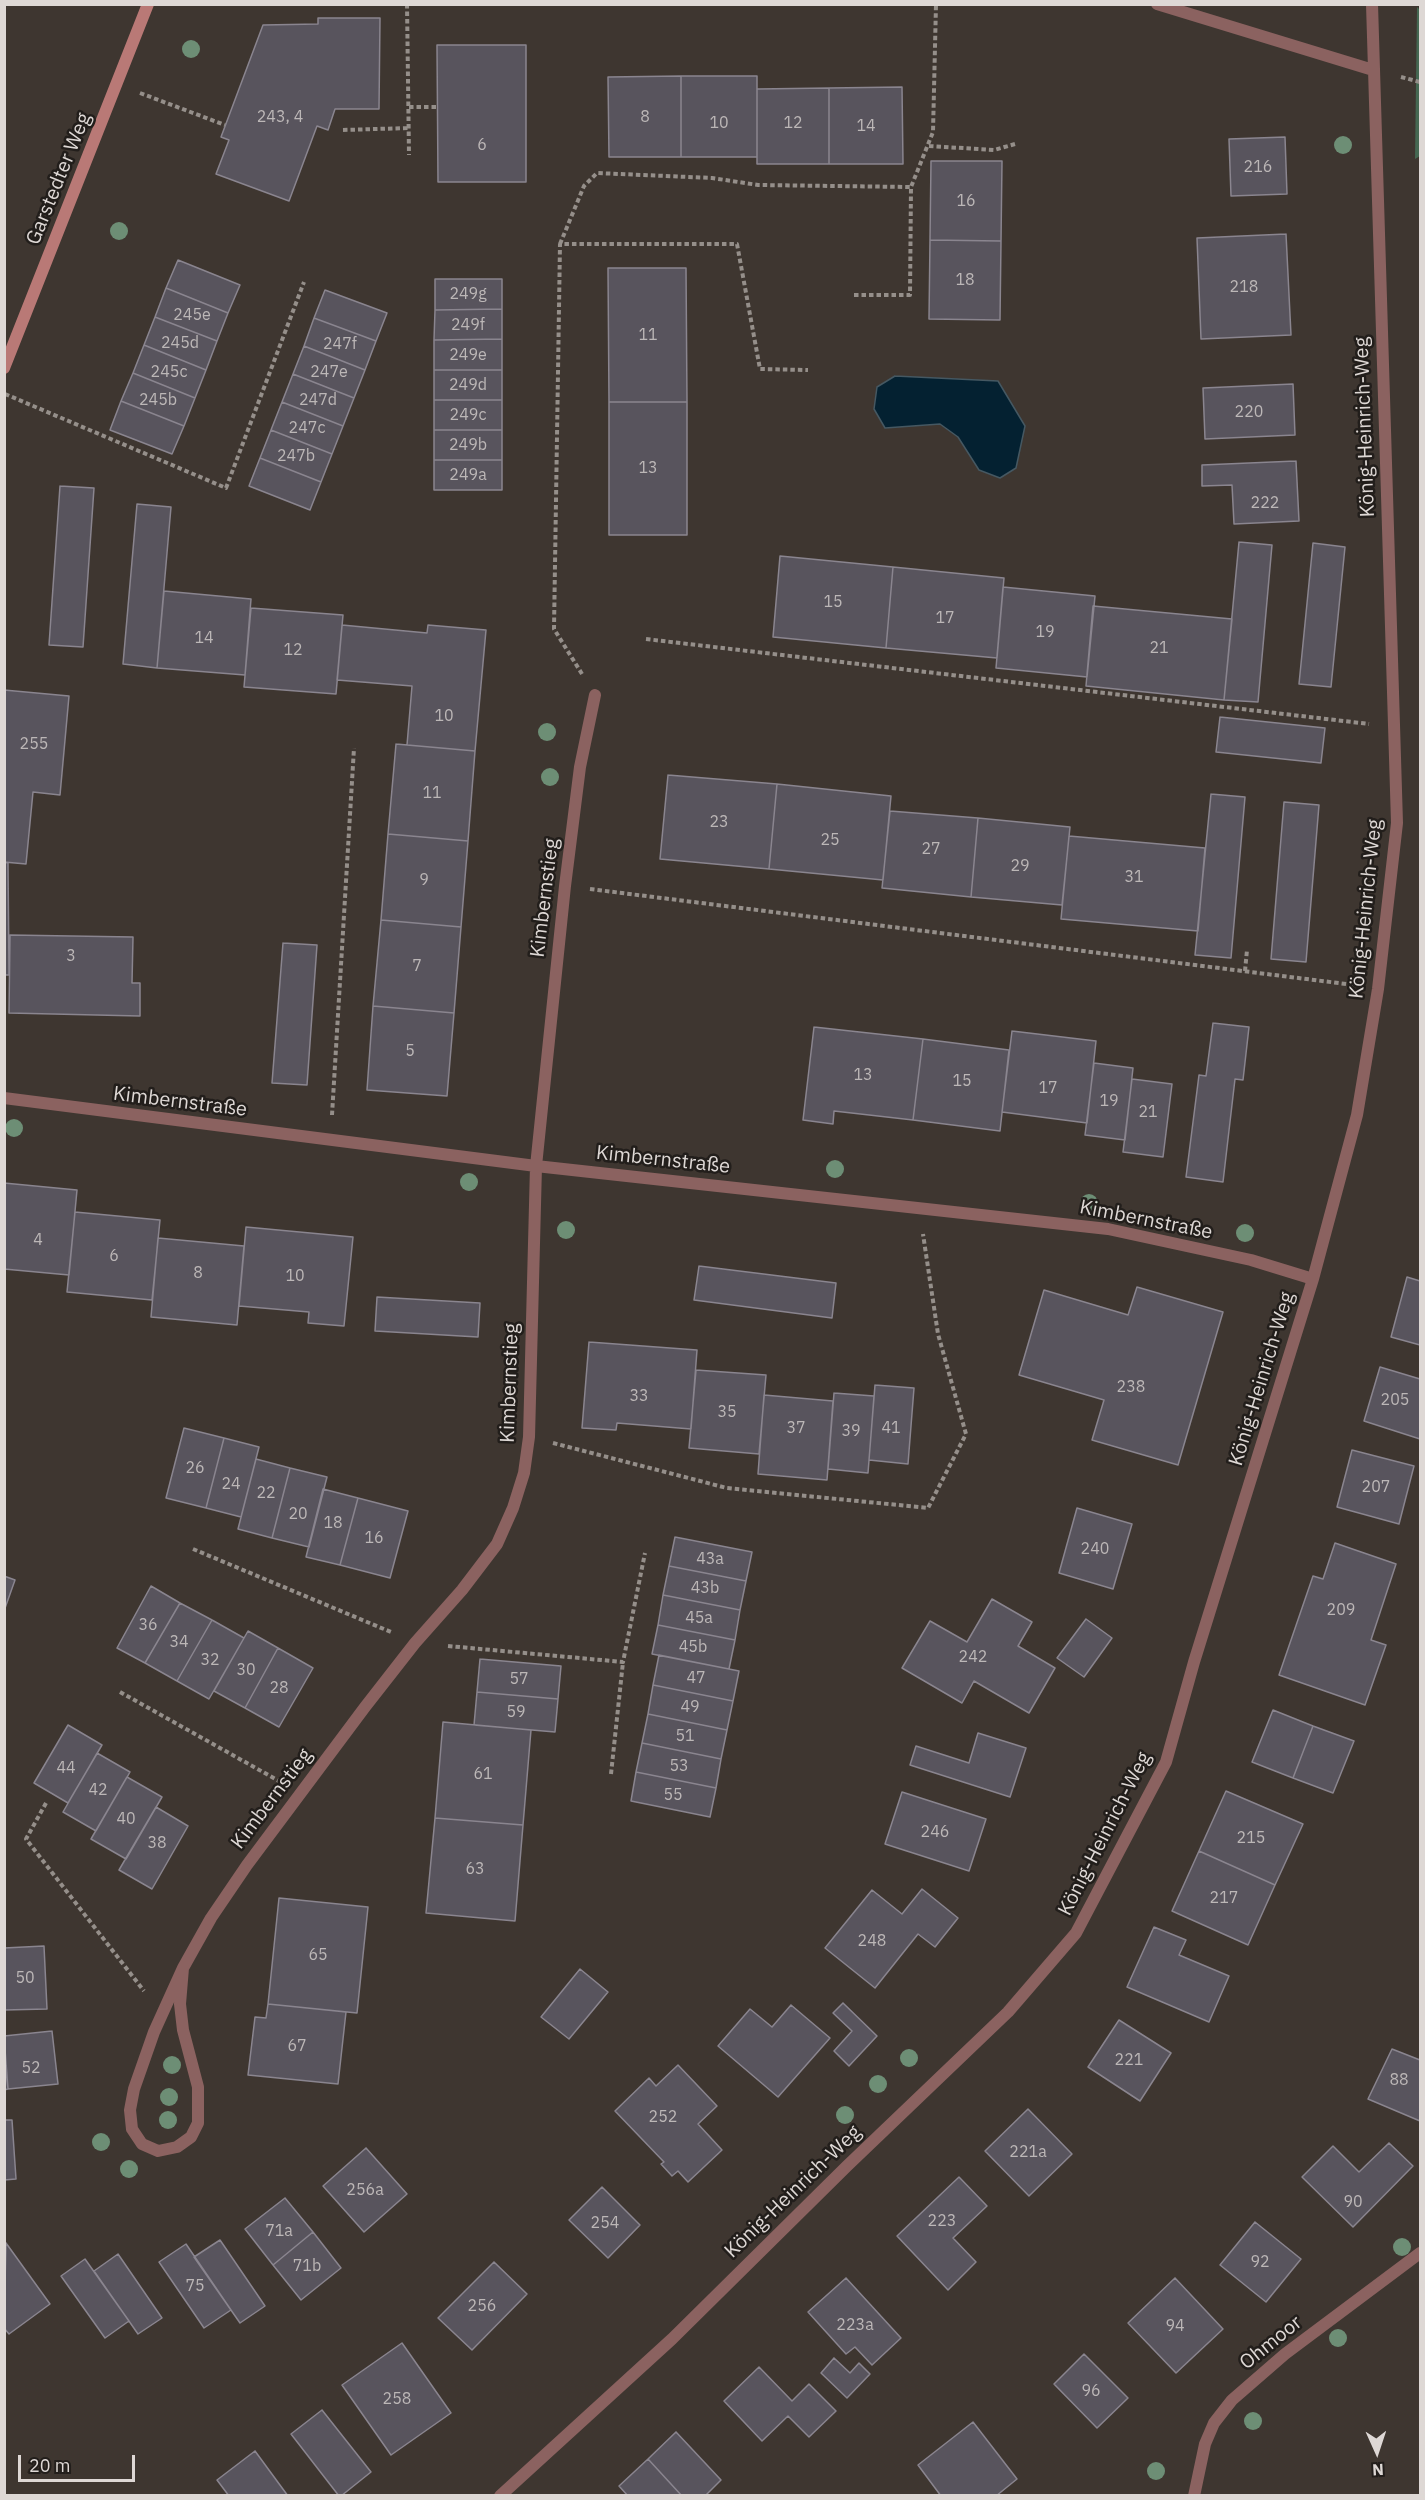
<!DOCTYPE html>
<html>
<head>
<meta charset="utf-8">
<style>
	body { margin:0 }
	#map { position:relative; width:1425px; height:2500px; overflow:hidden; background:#3e3630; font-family:"IBM Plex Sans",sans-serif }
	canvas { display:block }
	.frame { position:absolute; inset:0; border:6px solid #ded8d5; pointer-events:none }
	.north { position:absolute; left:1347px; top:2422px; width:60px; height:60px; -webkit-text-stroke:4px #221e1b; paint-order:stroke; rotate:177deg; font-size:16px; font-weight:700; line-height:24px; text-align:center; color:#ded8d5 }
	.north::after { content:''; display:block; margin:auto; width:21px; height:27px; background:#ded8d5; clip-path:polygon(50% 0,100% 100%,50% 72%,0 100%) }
	.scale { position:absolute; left:18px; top:2455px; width:117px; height:27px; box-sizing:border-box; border:3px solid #ded8d5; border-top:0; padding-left:8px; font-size:18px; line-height:21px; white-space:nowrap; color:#ded8d5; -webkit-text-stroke:4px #221e1b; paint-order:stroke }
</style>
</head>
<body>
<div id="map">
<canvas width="1425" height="2500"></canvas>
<div class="frame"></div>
<div class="north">N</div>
<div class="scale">20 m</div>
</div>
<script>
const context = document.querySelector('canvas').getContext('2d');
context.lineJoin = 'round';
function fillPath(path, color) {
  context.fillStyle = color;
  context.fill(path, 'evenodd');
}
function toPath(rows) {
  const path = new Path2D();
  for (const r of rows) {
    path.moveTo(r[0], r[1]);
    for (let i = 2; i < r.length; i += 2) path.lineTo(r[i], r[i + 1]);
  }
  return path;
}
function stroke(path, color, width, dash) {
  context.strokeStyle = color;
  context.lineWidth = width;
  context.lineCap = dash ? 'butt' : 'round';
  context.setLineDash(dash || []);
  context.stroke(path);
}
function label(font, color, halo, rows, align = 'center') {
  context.font = font + ' "IBM Plex Sans",sans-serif';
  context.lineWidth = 5;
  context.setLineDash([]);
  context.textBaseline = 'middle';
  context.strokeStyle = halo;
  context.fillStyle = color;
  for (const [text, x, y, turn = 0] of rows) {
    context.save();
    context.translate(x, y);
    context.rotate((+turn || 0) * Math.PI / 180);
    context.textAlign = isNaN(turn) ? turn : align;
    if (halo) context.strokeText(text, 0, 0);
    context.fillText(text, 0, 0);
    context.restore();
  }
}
fillPath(toPath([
	[1417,7,1420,10,1420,156,1415,159]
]), '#456852');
const water = toPath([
	[895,376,998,381,1025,426,1016,468,1000,478,979,470,958,437,940,424,885,428,874,409,877,387,895,376]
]);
fillPath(water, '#042131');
stroke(water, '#455862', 1.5);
const building = toPath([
	[318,18,380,18,379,109,335,109,328,130,317,126,289,201,216,174,229,140,221,137,263,25,318,24,318,18],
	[437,45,526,45,526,182,438,182,437,45],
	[681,76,757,76,757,157,681,157,681,76],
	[681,76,681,157,609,157,608,77,681,76],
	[902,87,903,164,829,164,829,88,902,87],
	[829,88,829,164,757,164,757,89,829,88],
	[1285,137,1287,194,1231,196,1229,139,1285,137],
	[931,161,1002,161,1001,241,930,240,931,161],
	[1286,234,1291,335,1201,339,1197,238,1286,234],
	[930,240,1001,241,1000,320,929,319,930,240],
	[178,260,240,285,228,313,166,288,178,260],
	[608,268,686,268,687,402,609,402,608,268],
	[435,279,502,279,502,309,435,310,435,279],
	[166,288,228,313,217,341,155,317,166,288],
	[325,290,387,313,376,341,314,318,325,290],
	[502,309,502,339,434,340,435,310,502,309],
	[155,317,217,341,206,370,144,345,155,317],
	[314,318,376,341,365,370,304,346,314,318],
	[502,339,502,370,434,370,434,340,502,339],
	[144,345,206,370,195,398,133,373,144,345],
	[304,346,365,370,354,398,293,374,304,346],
	[434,370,502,370,502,400,434,400,434,370],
	[133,373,195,398,184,426,121,401,133,373],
	[293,374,354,398,343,426,282,402,293,374],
	[1293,384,1295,435,1205,439,1203,388,1293,384],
	[434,400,502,400,502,430,434,430,434,400],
	[121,401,184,426,172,454,110,430,121,401],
	[282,402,343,426,332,454,271,430,282,402],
	[609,402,687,402,687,535,609,535,609,402],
	[271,430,332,454,321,482,260,458,271,430],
	[434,430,502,430,502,460,434,460,434,430],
	[260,458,321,482,310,510,249,486,260,458],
	[434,460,502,460,502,490,434,490,434,460],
	[1296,461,1299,521,1234,524,1232,485,1202,486,1202,465,1296,461],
	[60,486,94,488,83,647,49,645,60,486],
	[137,504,171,507,157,668,123,664,137,504],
	[1239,542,1272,545,1258,702,1224,700,1239,542],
	[1313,543,1345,547,1331,687,1299,684,1313,543],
	[780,556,893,567,886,648,773,637,780,556],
	[893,567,1004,578,997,658,886,648,893,567],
	[1003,587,1095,596,1087,677,996,668,1003,587],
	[164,591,251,599,245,675,157,668,164,591],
	[1093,606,1232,619,1224,700,1086,686,1093,606],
	[251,608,343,615,336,694,244,687,251,608],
	[342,625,427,633,428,625,486,630,475,751,407,745,412,686,337,680,342,625],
	[4,690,69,696,60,795,33,792,26,864,4,862,4,690],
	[1220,717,1325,728,1321,763,1216,752,1220,717],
	[396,744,475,751,468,841,388,834,396,744],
	[668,775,777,784,769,869,660,859,668,775],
	[777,784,891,796,883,880,769,869,777,784],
	[1211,794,1245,797,1231,958,1195,955,1211,794],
	[1284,802,1319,805,1306,962,1271,959,1284,802],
	[890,811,978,818,971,897,882,888,890,811],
	[978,818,1070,827,1062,905,971,897,978,818],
	[388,834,468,841,461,927,381,920,388,834],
	[1069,836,1205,848,1198,931,1061,919,1069,836],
	[4,862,8,863,9,975,4,975,4,862],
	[381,920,461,927,454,1013,373,1006,381,920],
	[10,935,133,937,132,983,140,983,140,1016,9,1013,10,935],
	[283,943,317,945,307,1085,272,1083,283,943],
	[373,1006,454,1013,447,1096,367,1090,373,1006],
	[1213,1023,1249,1027,1243,1080,1235,1079,1223,1182,1186,1177,1199,1075,1206,1076,1213,1023],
	[814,1027,923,1039,913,1120,834,1111,833,1124,803,1120,814,1027],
	[1012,1031,1096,1041,1087,1123,1002,1112,1012,1031],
	[923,1039,1009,1050,1000,1131,913,1120,923,1039],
	[1094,1063,1133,1068,1125,1140,1085,1135,1094,1063],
	[1132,1079,1172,1084,1163,1157,1123,1152,1132,1079],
	[4,1183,77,1190,69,1275,4,1269,4,1183],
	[75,1212,160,1220,152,1300,67,1292,75,1212],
	[246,1227,353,1237,344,1326,308,1323,309,1312,239,1306,246,1227],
	[158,1238,244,1246,237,1325,151,1317,158,1238],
	[699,1266,836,1283,832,1318,694,1300,699,1266],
	[1407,1277,1420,1281,1420,1345,1391,1337,1407,1277],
	[1137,1287,1223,1312,1178,1465,1092,1440,1104,1400,1019,1375,1044,1290,1128,1315,1137,1287],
	[377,1297,480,1303,478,1337,375,1331,377,1297],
	[589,1342,697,1350,691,1429,617,1423,616,1430,582,1428,589,1342],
	[1380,1367,1420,1379,1420,1439,1364,1421,1380,1367],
	[696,1370,766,1375,759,1454,689,1448,696,1370],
	[875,1385,914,1388,908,1464,869,1460,875,1385],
	[834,1393,874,1396,868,1473,828,1469,834,1393],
	[764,1395,833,1401,827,1480,758,1474,764,1395],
	[184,1428,224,1438,206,1508,166,1498,184,1428],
	[224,1438,259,1447,241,1517,206,1508,224,1438],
	[1352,1450,1414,1466,1399,1524,1337,1507,1352,1450],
	[256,1459,290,1468,272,1538,238,1529,256,1459],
	[290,1468,327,1477,309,1547,272,1538,290,1468],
	[323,1489,358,1498,340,1565,306,1557,323,1489],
	[358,1498,408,1511,390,1578,340,1565,358,1498],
	[1077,1508,1132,1524,1113,1589,1059,1573,1077,1508],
	[675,1537,752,1552,746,1581,669,1566,675,1537],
	[1335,1543,1396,1564,1371,1640,1386,1645,1365,1705,1279,1675,1313,1576,1323,1579,1335,1543],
	[669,1566,746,1581,740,1610,663,1595,669,1566],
	[4,1576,15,1580,4,1611,4,1576],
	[151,1586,180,1603,145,1663,117,1648,151,1586],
	[663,1595,740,1610,735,1640,658,1625,663,1595],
	[992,1599,1032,1622,1018,1646,1055,1668,1029,1713,974,1681,962,1703,902,1668,930,1621,967,1642,992,1599],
	[180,1603,212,1620,177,1681,145,1663,180,1603],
	[1086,1619,1112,1638,1084,1677,1057,1658,1086,1619],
	[212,1620,244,1638,209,1699,177,1681,212,1620],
	[658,1625,735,1640,729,1669,652,1654,658,1625],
	[248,1631,278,1648,245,1708,214,1691,248,1631],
	[278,1648,313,1668,279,1727,245,1708,278,1648],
	[659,1655,739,1671,733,1701,653,1685,659,1655],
	[480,1659,561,1666,558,1699,477,1692,480,1659],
	[653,1685,733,1701,727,1730,648,1714,653,1685],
	[477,1692,558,1699,555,1732,474,1725,477,1692],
	[1273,1710,1313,1726,1293,1778,1252,1762,1273,1710],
	[648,1714,727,1730,721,1759,642,1743,648,1714],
	[443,1722,531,1730,523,1825,435,1818,443,1722],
	[68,1725,102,1745,68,1803,34,1783,68,1725],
	[1313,1726,1354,1741,1333,1793,1293,1778,1313,1726],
	[978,1733,1026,1748,1010,1797,910,1765,916,1746,969,1763,978,1733],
	[642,1743,721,1759,716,1788,636,1772,642,1743],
	[97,1753,130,1772,96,1831,63,1812,97,1753],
	[636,1772,716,1788,710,1817,631,1801,636,1772],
	[127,1777,162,1797,126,1859,91,1839,127,1777],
	[1226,1791,1303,1824,1275,1885,1199,1851,1226,1791],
	[902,1792,986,1819,969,1871,885,1844,902,1792],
	[156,1807,188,1826,152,1889,119,1870,156,1807],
	[435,1818,523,1825,515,1921,426,1913,435,1818],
	[1199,1851,1275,1885,1248,1945,1172,1911,1199,1851],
	[922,1889,958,1918,935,1947,918,1934,875,1988,825,1948,872,1890,902,1914,922,1889],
	[279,1898,368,1907,357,2013,268,2004,279,1898],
	[1154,1927,1186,1940,1179,1955,1229,1976,1209,2022,1127,1987,1154,1927],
	[44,1946,47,2009,4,2010,4,1948,44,1946],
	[580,1969,608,1992,569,2039,541,2017,580,1969],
	[843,2003,877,2036,849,2066,834,2051,852,2031,833,2013,843,2003],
	[268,2004,346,2012,338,2084,248,2075,255,2017,266,2018,268,2004],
	[791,2005,830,2038,778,2097,718,2046,750,2009,772,2027,791,2005],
	[1119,2020,1171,2053,1140,2101,1088,2067,1119,2020],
	[52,2031,58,2084,8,2089,4,2036,52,2031],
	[1392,2049,1420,2060,1420,2121,1368,2099,1392,2049],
	[4,2053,8,2089,4,2090,4,2053],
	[678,2065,717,2106,698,2124,722,2150,688,2182,678,2171,672,2176,661,2164,664,2162,615,2111,649,2078,656,2086,678,2065],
	[1028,2109,1072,2154,1029,2196,985,2151,1028,2109],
	[4,2120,12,2120,16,2179,4,2180,4,2120],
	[1389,2143,1413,2166,1353,2227,1302,2177,1333,2146,1359,2172,1389,2143],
	[366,2148,407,2194,364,2232,323,2186,366,2148],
	[959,2177,987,2206,953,2238,976,2262,948,2290,897,2236,959,2177],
	[602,2187,640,2225,608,2258,569,2220,602,2187],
	[285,2198,313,2232,273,2265,245,2229,285,2198],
	[1255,2222,1301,2259,1266,2302,1220,2265,1255,2222],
	[313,2232,341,2268,301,2300,273,2265,313,2232],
	[220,2240,265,2306,240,2323,194,2257,220,2240],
	[6,2243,50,2304,9,2334,4,2328,6,2243],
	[186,2244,231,2310,204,2328,159,2262,186,2244],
	[118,2254,162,2318,138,2334,94,2271,118,2254],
	[85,2259,129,2321,105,2338,61,2276,85,2259],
	[494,2262,527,2294,472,2350,438,2318,494,2262],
	[846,2278,901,2338,872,2365,855,2347,846,2354,808,2312,846,2278],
	[1175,2278,1223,2329,1176,2373,1128,2323,1175,2278],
	[402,2343,451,2413,391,2455,342,2385,402,2343],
	[1084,2354,1128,2398,1097,2428,1054,2384,1084,2354],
	[834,2358,850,2373,859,2363,870,2374,847,2398,821,2373,834,2358],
	[759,2367,792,2401,809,2384,836,2411,809,2437,788,2416,762,2441,724,2401,759,2367],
	[322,2410,371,2472,341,2496,339,2496,291,2434,322,2410],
	[973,2422,1017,2479,996,2496,941,2496,918,2465,973,2422],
	[676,2432,721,2480,705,2496,682,2496,648,2459,676,2432],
	[255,2451,288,2496,229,2496,217,2480,255,2451],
	[648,2459,682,2496,628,2496,619,2486,648,2459]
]);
fillPath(building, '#58545d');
stroke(building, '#8a858f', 1.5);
stroke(toPath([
	[407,4,409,155],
	[1401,77,1420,82],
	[140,93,225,125],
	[409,107,437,107],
	[343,130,409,128],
	[929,146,994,150,1015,144],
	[560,244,584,186,597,173,712,178,758,185,911,187],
	[854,295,910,295,911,187,933,132,936,4],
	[5,394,226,488,304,282],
	[646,639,1369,724],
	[582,674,554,629,560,244,737,244,760,369,808,370],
	[590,889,1354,985],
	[1245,971,1247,950],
	[332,1115,354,748],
	[553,1443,727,1488,928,1508,966,1434,938,1334,923,1234],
	[193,1549,391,1632],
	[448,1646,623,1662,645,1553],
	[120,1692,279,1781],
	[611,1774,623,1662],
	[46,1803,26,1839,144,1991]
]), '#958f8a', 4, [4.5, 3]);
stroke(toPath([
	[1157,4,1373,70],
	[4,1098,536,1166,1108,1229,1251,1260,1313,1279],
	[183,1968,180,2004,183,2030,198,2087,198,2123,191,2137,177,2147,158,2151,142,2144,132,2129,130,2110,134,2089,154,2032,183,1968,211,1918,247,1865,365,1707,415,1643,462,1590,497,1544,513,1508,524,1473,529,1437,536,1166,565,886,580,767,595,695],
	[500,2496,672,2339,847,2166,1008,2012,1076,1933,1166,1762,1194,1662,1313,1279,1357,1115,1378,989,1397,823,1372,4],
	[1194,2496,1205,2444,1214,2423,1232,2400,1285,2354,1420,2253]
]), '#8b6260', 12);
stroke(toPath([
	[4,368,148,4]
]), '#b97976', 12);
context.fillStyle = '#6d8e75';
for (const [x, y] of [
	[191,49],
	[1343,145],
	[119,231],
	[547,732],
	[550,777],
	[14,1128],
	[835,1169],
	[469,1182],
	[1089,1203],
	[566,1230],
	[1245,1233],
	[909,2058],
	[172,2065],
	[878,2084],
	[169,2097],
	[845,2115],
	[168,2120],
	[101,2142],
	[129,2169],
	[1402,2247],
	[1338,2338],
	[1253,2421],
	[1156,2471]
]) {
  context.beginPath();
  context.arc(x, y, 9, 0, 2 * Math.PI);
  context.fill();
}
label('16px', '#bcb7b7', null, [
	["243, 4",280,117],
	["8",645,117],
	["10",719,123],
	["12",793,123],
	["14",866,126],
	["6",482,145],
	["216",1258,167],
	["16",966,201],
	["18",965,280],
	["218",1244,287],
	["249g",468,294],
	["245e",192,315],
	["249f",468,325],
	["11",648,335],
	["245d",180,343],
	["247f",340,344],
	["249e",468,355],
	["245c",169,372],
	["247e",329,372],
	["249d",468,385],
	["245b",158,400],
	["247d",318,400],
	["220",1249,412],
	["249c",468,415],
	["247c",307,428],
	["249b",468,445],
	["247b",296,456],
	["13",648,468],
	["249a",468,475],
	["222",1265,503],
	["15",833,602],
	["17",945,618],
	["19",1045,632],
	["14",204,638],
	["21",1159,648],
	["12",293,650],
	["10",444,716],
	["255",34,744],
	["11",432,793],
	["23",719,822],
	["25",830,840],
	["27",931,849],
	["29",1020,866],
	["31",1134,877],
	["9",424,880],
	["3",71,956],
	["7",417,966],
	["5",410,1051],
	["13",863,1075],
	["15",962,1081],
	["17",1048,1088],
	["19",1109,1101],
	["21",1148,1112],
	["4",38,1240],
	["6",114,1256],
	["8",198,1273],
	["10",295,1276],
	["238",1131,1387],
	["33",639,1396],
	["205",1395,1400],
	["35",727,1412],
	["37",796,1428],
	["41",891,1428],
	["39",851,1431],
	["26",195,1468],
	["24",231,1484],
	["207",1376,1487],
	["22",266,1493],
	["20",298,1514],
	["18",333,1523],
	["16",374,1538],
	["240",1095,1549],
	["43a",710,1559],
	["43b",705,1588],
	["209",1341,1610],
	["45a",699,1618],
	["36",148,1625],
	["34",179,1642],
	["45b",693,1647],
	["242",973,1657],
	["32",210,1660],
	["30",246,1670],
	["47",696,1678],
	["57",519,1679],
	["28",279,1688],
	["49",690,1707],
	["59",516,1712],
	["51",685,1736],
	["53",679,1766],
	["44",66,1768],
	["61",483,1774],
	["42",98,1790],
	["55",673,1795],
	["40",126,1819],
	["246",935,1832],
	["215",1251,1838],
	["38",157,1843],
	["63",475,1869],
	["217",1224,1898],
	["248",872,1941],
	["65",318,1955],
	["50",25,1978],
	["67",297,2046],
	["221",1129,2060],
	["52",31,2068],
	["88",1399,2080],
	["252",663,2117],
	["221a",1028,2152],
	["256a",365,2190],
	["90",1353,2202],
	["223",942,2221],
	["254",605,2223],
	["71a",279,2231],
	["92",1260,2262],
	["71b",307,2266],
	["75",195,2286],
	["256",482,2306],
	["223a",855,2325],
	["94",1175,2326],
	["96",1091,2391],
	["258",397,2399]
]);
label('20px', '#ded8d5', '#221e1b', [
	["Garstedter Weg",59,179,-68],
	["König-Heinrich-Weg",1365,427,-92],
	["Kimbernstieg",545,898,-83],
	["König-Heinrich-Weg",1366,909,-84],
	["Kimbernstraße",180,1102,7],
	["Kimbernstraße",663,1160,6],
	["Kimbernstraße",1146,1220,11],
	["König-Heinrich-Weg",1262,1379,-73],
	["Kimbernstieg",510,1383,-88],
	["Kimbernstieg",272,1799,-53],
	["König-Heinrich-Weg",1105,1834,-63],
	["König-Heinrich-Weg",793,2192,-44],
	["Ohmoor",1271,2343,-39]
]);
</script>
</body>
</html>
